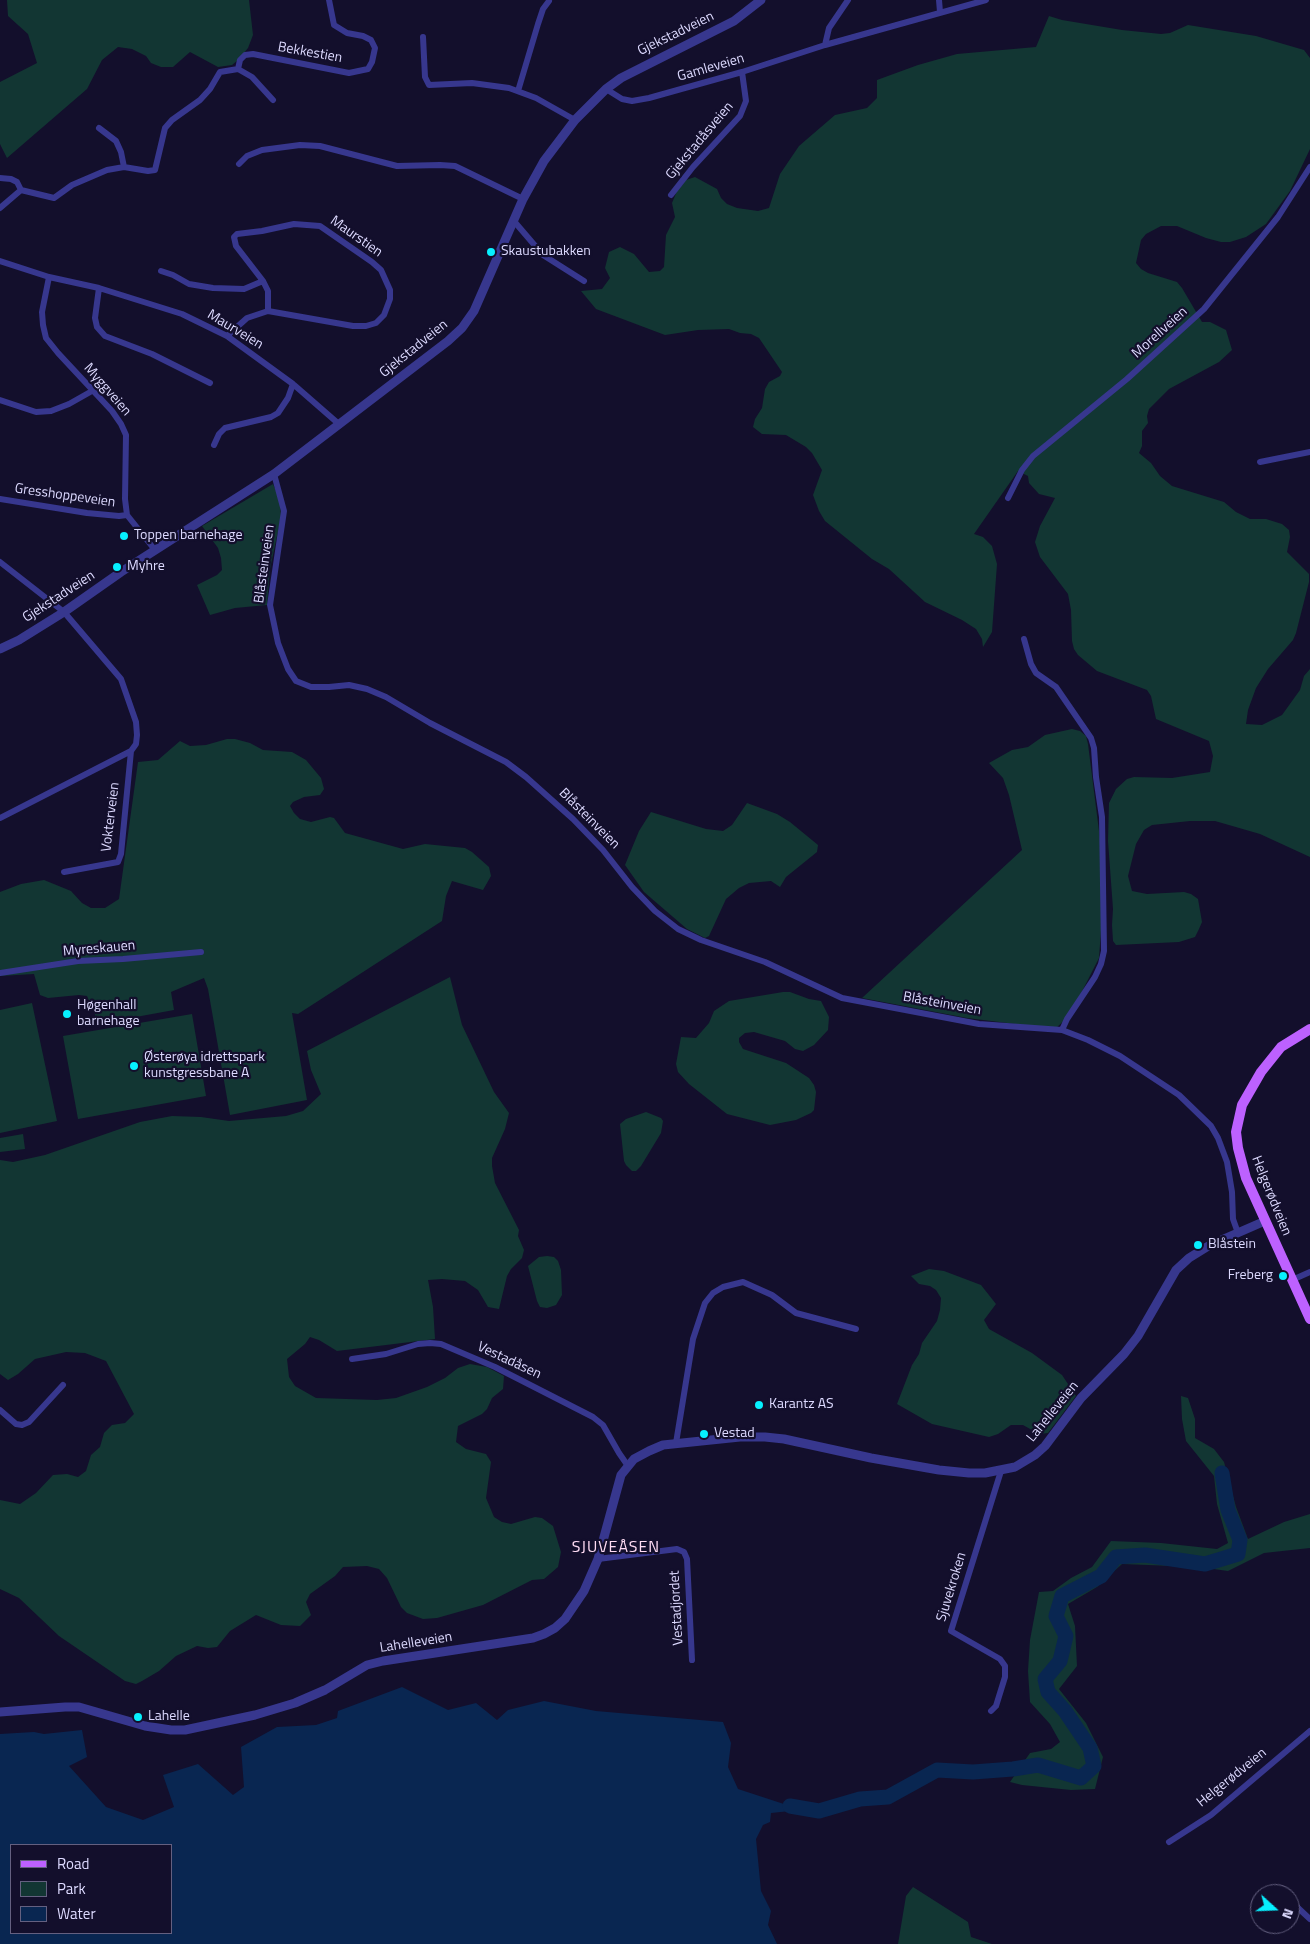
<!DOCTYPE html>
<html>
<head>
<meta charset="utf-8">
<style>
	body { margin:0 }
	#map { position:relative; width:1310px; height:1944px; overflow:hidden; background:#130f2c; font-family:"Titillium Web",sans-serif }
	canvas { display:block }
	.legend { position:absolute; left:10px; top:1844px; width:162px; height:90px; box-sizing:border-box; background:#130f2c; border:1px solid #646080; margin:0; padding:6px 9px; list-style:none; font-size:15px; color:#dddaff }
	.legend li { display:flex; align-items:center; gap:10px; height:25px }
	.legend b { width:25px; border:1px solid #646080 }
	.north { position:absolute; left:1250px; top:1884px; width:50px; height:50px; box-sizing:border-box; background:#130f2c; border:1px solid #646080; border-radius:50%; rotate:110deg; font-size:14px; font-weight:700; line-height:20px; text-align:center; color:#dddaff }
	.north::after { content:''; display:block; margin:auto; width:18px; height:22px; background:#06f0ff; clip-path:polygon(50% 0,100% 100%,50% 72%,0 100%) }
</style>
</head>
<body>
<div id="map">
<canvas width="1310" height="1944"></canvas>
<ul class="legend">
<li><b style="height:6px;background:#bd61ff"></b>Road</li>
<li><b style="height:14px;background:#123633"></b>Park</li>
<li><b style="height:14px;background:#092651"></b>Water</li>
</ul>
<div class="north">N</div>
</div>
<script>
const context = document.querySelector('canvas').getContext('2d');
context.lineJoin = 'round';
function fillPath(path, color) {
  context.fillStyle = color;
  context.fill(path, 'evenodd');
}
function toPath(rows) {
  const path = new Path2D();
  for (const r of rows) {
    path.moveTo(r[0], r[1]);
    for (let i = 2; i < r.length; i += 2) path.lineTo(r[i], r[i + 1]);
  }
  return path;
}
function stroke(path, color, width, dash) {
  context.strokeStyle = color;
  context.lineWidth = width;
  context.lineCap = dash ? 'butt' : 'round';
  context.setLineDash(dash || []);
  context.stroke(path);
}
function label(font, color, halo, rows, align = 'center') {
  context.font = font + ' "Titillium Web",sans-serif';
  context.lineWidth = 4.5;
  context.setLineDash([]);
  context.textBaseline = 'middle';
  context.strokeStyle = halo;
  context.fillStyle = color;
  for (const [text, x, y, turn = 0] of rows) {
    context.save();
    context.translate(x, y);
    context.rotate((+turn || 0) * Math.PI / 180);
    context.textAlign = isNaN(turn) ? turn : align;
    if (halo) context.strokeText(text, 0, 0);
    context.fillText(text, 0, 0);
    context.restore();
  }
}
fillPath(toPath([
	[7,0,249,0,253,35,248,48,238,60,232,65,218,67,190,52,173,67,161,67,151,63,146,56,132,49,118,47,102,60,87,89,7,158,0,144,0,82,37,63,28,34,8,16],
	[1049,16,1062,20,1122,30,1161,34,1170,33,1188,25,1256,36,1304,50,1310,58,1310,149,1290,191,1266,224,1246,237,1230,242,1221,242,1206,238,1177,226,1161,226,1146,234,1141,240,1136,263,1141,269,1148,273,1177,282,1182,288,1202,322,1210,322,1226,330,1232,350,1219,362,1169,389,1149,409,1147,416,1148,423,1142,431,1142,446,1139,453,1151,463,1160,476,1172,486,1224,502,1236,512,1250,519,1266,519,1282,524,1289,530,1290,537,1287,552,1309,574,1309,582,1296,633,1293,640,1268,669,1256,688,1248,710,1246,724,1262,725,1282,715,1300,690,1304,676,1310,669,1310,857,1260,834,1215,821,1190,821,1152,825,1144,830,1136,844,1128,876,1132,891,1147,894,1184,892,1191,894,1198,899,1202,922,1199,929,1195,937,1179,942,1116,945,1113,941,1112,925,1113,909,1108,841,1109,803,1116,789,1127,779,1134,777,1172,778,1210,772,1213,756,1209,741,1156,719,1151,696,1147,690,1097,671,1078,655,1074,649,1072,641,1071,610,1068,594,1040,557,1035,542,1040,526,1055,498,1039,494,1029,483,1028,476,1018,471,974,534,983,537,992,546,997,564,992,632,983,647,982,639,976,629,962,620,925,602,889,569,872,559,825,521,819,511,813,495,822,470,812,453,806,447,786,435,762,434,753,427,755,419,762,408,765,389,769,382,780,376,782,372,759,338,751,334,740,333,729,329,698,330,665,335,596,309,581,291,602,289,610,278,605,268,609,252,620,247,634,254,649,272,660,271,664,267,666,235,675,217,672,203,677,191,686,180,695,177,717,189,721,198,727,204,737,208,758,211,769,208,780,174,799,146,835,115,867,108,877,98,877,80,918,65,957,54,1036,47],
	[273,484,280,500,281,517,270,569,267,605,235,608,210,615,197,585,217,575,222,570,221,558,218,548,202,526],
	[1072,729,1080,731,1086,736,1088,744,1100,839,1102,917,1099,958,1070,1015,1055,1029,967,1018,862,998,1022,850,1009,795,1003,778,989,763,1012,750,1028,747,1045,735],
	[227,739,235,739,250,743,263,750,292,752,306,760,321,778,324,789,320,795,304,797,293,802,290,806,294,813,300,819,311,822,330,817,334,818,345,833,403,849,425,844,465,848,472,852,489,867,491,876,483,890,452,881,446,896,442,921,298,1014,292,1013,307,1100,230,1115,208,989,204,978,171,992,174,1010,103,1023,96,1017,87,996,79,995,48,998,40,995,34,974,0,976,0,892,21,884,44,880,71,891,82,903,91,908,105,908,119,899,138,762,158,760,180,741,190,746,206,745],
	[747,803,777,814,790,822,818,845,817,852,786,877,780,887,771,881,749,883,739,888,726,899,709,936,705,938,687,929,644,892,625,865,639,831,651,812,706,829,723,831,732,825],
	[450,977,462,1025,494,1092,509,1113,505,1129,492,1158,492,1166,495,1183,519,1230,518,1236,524,1250,522,1258,511,1269,507,1276,499,1309,488,1307,478,1290,465,1281,442,1279,428,1280,433,1307,435,1339,337,1351,319,1340,310,1337,305,1344,287,1359,289,1377,295,1386,316,1398,377,1400,396,1398,427,1387,445,1378,458,1368,470,1364,487,1367,504,1376,503,1389,492,1398,487,1409,482,1414,458,1426,456,1442,466,1449,486,1454,491,1462,486,1498,494,1517,502,1522,511,1524,535,1517,542,1518,553,1526,561,1552,558,1567,544,1579,532,1580,483,1605,437,1618,423,1619,407,1613,401,1607,387,1578,379,1569,367,1566,343,1567,335,1576,310,1594,306,1602,311,1615,300,1626,281,1625,256,1615,230,1631,217,1647,208,1648,197,1646,176,1656,159,1671,142,1681,136,1684,125,1681,59,1636,19,1598,0,1589,0,1500,20,1504,36,1493,53,1475,67,1474,78,1477,86,1471,91,1455,100,1447,104,1433,112,1425,125,1423,134,1414,106,1361,85,1353,66,1352,35,1359,18,1374,8,1380,0,1374,0,1160,13,1162,45,1155,140,1122,172,1116,201,1117,229,1121,286,1116,303,1111,321,1094,311,1070,307,1051],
	[783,992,790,992,809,999,821,1001,829,1017,828,1030,814,1045,803,1051,795,1049,785,1041,754,1032,745,1033,739,1038,739,1042,743,1049,786,1063,809,1078,814,1085,816,1092,814,1110,811,1113,796,1120,770,1125,727,1114,689,1084,678,1072,676,1064,681,1037,696,1038,709,1023,714,1011,729,1001],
	[32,1003,57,1121,0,1133,0,1010],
	[192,1014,206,1096,78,1119,63,1036],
	[646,1112,661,1118,663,1121,661,1133,641,1166,636,1171,632,1171,626,1165,624,1161,620,1124,626,1119],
	[23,1134,25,1149,0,1152,0,1138],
	[547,1256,554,1257,558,1261,561,1270,562,1295,556,1305,547,1308,540,1307,537,1301,528,1266,539,1257],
	[929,1269,944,1271,981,1285,996,1304,984,1320,989,1329,1032,1353,1062,1375,1076,1396,1048,1433,1039,1434,1023,1425,1011,1425,998,1434,989,1437,932,1424,897,1404,912,1365,919,1354,922,1343,937,1321,940,1310,941,1298,936,1290,930,1286,919,1284,911,1276],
	[1181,1396,1188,1398,1195,1419,1195,1438,1214,1449,1224,1462,1236,1507,1248,1539,1284,1522,1310,1514,1310,1548,1264,1553,1228,1571,1199,1567,1122,1564,1097,1587,1068,1604,1075,1626,1077,1666,1059,1689,1086,1723,1103,1757,1095,1789,1071,1790,1022,1785,1010,1782,1030,1753,1051,1749,1060,1742,1050,1724,1030,1702,1028,1671,1030,1640,1039,1592,1053,1591,1071,1578,1092,1567,1111,1541,1161,1543,1217,1549,1228,1543,1217,1504,1214,1476,1186,1441,1182,1419],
	[913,1887,968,1922,971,1937,992,1944,898,1944,906,1896]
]), '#123633');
fillPath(toPath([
	[402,1687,448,1710,476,1703,497,1720,508,1710,544,1701,596,1711,723,1722,731,1743,728,1767,738,1789,790,1806,790,1811,771,1813,770,1822,763,1825,756,1839,761,1891,771,1911,768,1925,777,1944,0,1944,0,1734,34,1732,44,1734,82,1730,87,1757,69,1766,106,1807,143,1820,174,1807,163,1775,198,1764,233,1795,244,1787,241,1747,277,1727,316,1725,337,1718,338,1711],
	[11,1845,171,1845,171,1933,11,1933]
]), '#092651');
stroke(toPath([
	[790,1806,819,1811,860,1799,888,1797,937,1770,973,1772,1013,1769,1038,1765,1081,1778,1094,1766,1090,1748,1065,1711,1048,1692,1045,1679,1060,1661,1066,1636,1056,1616,1062,1596,1101,1576,1116,1557,1145,1555,1205,1564,1238,1554,1240,1540,1228,1510,1222,1473]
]), '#092651', 15);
stroke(toPath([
	[939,0,940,12],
	[423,37,425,77,429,85,472,83,509,88,536,98,575,120],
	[825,45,829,28,848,0],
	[606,89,622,99,632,101,649,98,742,72,825,45,986,0],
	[518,91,538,24,543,9,549,1],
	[273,100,252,77,238,69,240,60,245,55,253,54,349,73,368,69,372,62,375,48,371,40,363,36,347,33,334,25,329,0],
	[99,128,116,141,121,152,124,167],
	[239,164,247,156,262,150,300,145,320,146,397,166,440,165,455,166,523,199],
	[0,178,11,179,17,182,21,190,54,198,72,185,107,170,124,167,148,171,155,170,165,128,172,120,200,100,210,89,220,72,238,69],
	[671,195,693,167,740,116,746,101,742,72],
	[0,208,21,190],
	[513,220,543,255,584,281],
	[0,261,49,277,99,288,182,314,227,336,293,384,340,425],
	[161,271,173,275,189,284,213,288,244,289,263,281],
	[49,277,42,312,43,325,46,338,58,353,112,411,121,424,126,435,125,499,127,515,155,550],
	[99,288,95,318,97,327,105,336,152,354,210,383],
	[227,336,247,318,268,311,353,326,366,326,376,323,384,315,390,299,390,290,381,270,372,262,320,226,294,224,262,231,237,234,234,237,236,246,263,281,268,291,268,311],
	[0,400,36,412,51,411,69,404,92,391],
	[214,445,219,434,225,428,271,417,278,413,288,398,293,384],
	[1260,462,1310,452],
	[274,474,284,511,270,605,278,643,288,669,296,681,311,687,329,687,349,685,367,689,386,697,430,723,506,762,526,777,573,819,603,850,632,887,655,911,678,929,701,940,765,962,842,998,979,1024,1062,1030,1088,1040,1120,1056,1179,1095,1211,1126,1218,1138,1227,1162,1232,1192,1233,1219,1238,1233],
	[1008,498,1022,470,1033,456,1127,379,1204,309,1278,217,1310,167],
	[0,499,87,513,119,516,127,515],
	[0,562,64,612,121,679,136,722,137,735,136,744,131,751,0,818],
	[1024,639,1031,664,1036,673,1056,687,1091,738,1094,748,1096,777,1102,817,1104,951,1101,964,1095,977,1067,1019,1062,1030],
	[64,872,118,862,121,854,131,751],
	[0,973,78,961,123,959,201,952],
	[1292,1280,1310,1272],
	[352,1359,386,1354,418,1344,430,1343,441,1344,495,1367,593,1417,603,1425,619,1453,628,1466],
	[0,1410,16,1424,22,1425,29,1422,63,1385],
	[676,1443,693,1339,705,1303,713,1293,723,1287,743,1282,772,1295,796,1313,856,1329],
	[598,1559,677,1549,684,1552,687,1559,692,1660],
	[991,1711,996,1706,1005,1677,1005,1666,1000,1659,951,1631,1001,1471],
	[1169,1842,1211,1815,1310,1731],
	[1296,1906,1310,1919]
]), '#37378e', 6);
stroke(toPath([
	[0,649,19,640,64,612,121,572,274,474,448,341,462,328,474,311,523,199,544,161,575,120,606,89,621,78,734,21,761,0],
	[0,1712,65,1707,79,1707,145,1726,171,1730,185,1730,255,1715,295,1703,325,1690,367,1665,383,1661,533,1638,544,1634,555,1628,565,1619,584,1591,598,1559,621,1475,634,1459,649,1451,663,1445,740,1437,765,1437,784,1439,871,1458,939,1470,969,1473,985,1473,1015,1467,1035,1455,1045,1446,1081,1398,1124,1354,1138,1336,1176,1270,1189,1258,1210,1245,1265,1221]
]), '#37378e', 9);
stroke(toPath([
	[1310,1029,1281,1047,1261,1072,1242,1105,1236,1132,1238,1148,1246,1178,1310,1319]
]), '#bd61ff', 10);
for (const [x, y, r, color] of [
	[491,252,5,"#06f0ff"],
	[124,536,5,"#06f0ff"],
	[117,567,5,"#06f0ff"],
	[67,1014,5,"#06f0ff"],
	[134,1066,5,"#06f0ff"],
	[1198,1245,5,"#06f0ff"],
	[1283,1276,5,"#06f0ff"],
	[759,1405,5,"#06f0ff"],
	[704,1434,5,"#06f0ff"],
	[138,1717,5,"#06f0ff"]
]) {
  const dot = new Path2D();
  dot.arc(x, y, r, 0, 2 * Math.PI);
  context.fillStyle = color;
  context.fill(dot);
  stroke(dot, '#130f2c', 2);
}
label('14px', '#dddaff', '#130f2c', [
	["Gjekstadveien",676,34,-26],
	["Bekkestien",310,53,10],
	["Gamleveien",711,68,-16],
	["Gjekstadåsveien",700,141,-50],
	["Maurstien",356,237,35],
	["Maurveien",235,330,31],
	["Morellveien",1160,333,-42],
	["Gjekstadveien",414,349,-39],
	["Myggveien",107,390,49],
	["Gresshoppeveien",65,496,8],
	["Blåsteinveien",265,564,-82],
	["Gjekstadveien",59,597,-33],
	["Vokterveien",111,817,-83],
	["Blåsteinveien",589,819,45],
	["Myreskauen",99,949,-5],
	["Blåsteinveien",942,1004,10],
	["Helgerødveien",1271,1196,68],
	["Vestadåsen",509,1361,25],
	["Lahelleveien",1053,1412,-51],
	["Sjuvekroken",952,1587,-73],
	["Vestadjordet",677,1608,-93],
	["Lahelleveien",416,1643,-9],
	["Helgerødveien",1232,1778,-39]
]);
label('14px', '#dddaff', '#130f2c', [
	["Skaustubakken",501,252],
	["Toppen barnehage",134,536],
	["Myhre",127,567],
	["Høgenhall",77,1006],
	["barnehage",77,1022],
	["Østerøya idrettspark",144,1058],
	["kunstgressbane A",144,1074],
	["Blåstein",1208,1245],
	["Freberg",1273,1276,"right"],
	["Karantz AS",769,1405],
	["Vestad",714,1434],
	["Lahelle",148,1717]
], 'left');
context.letterSpacing = '1px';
label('16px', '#ffdcf4', '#130f2c', [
	["SJUVEÅSEN",616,1548]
]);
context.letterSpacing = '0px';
</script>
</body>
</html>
